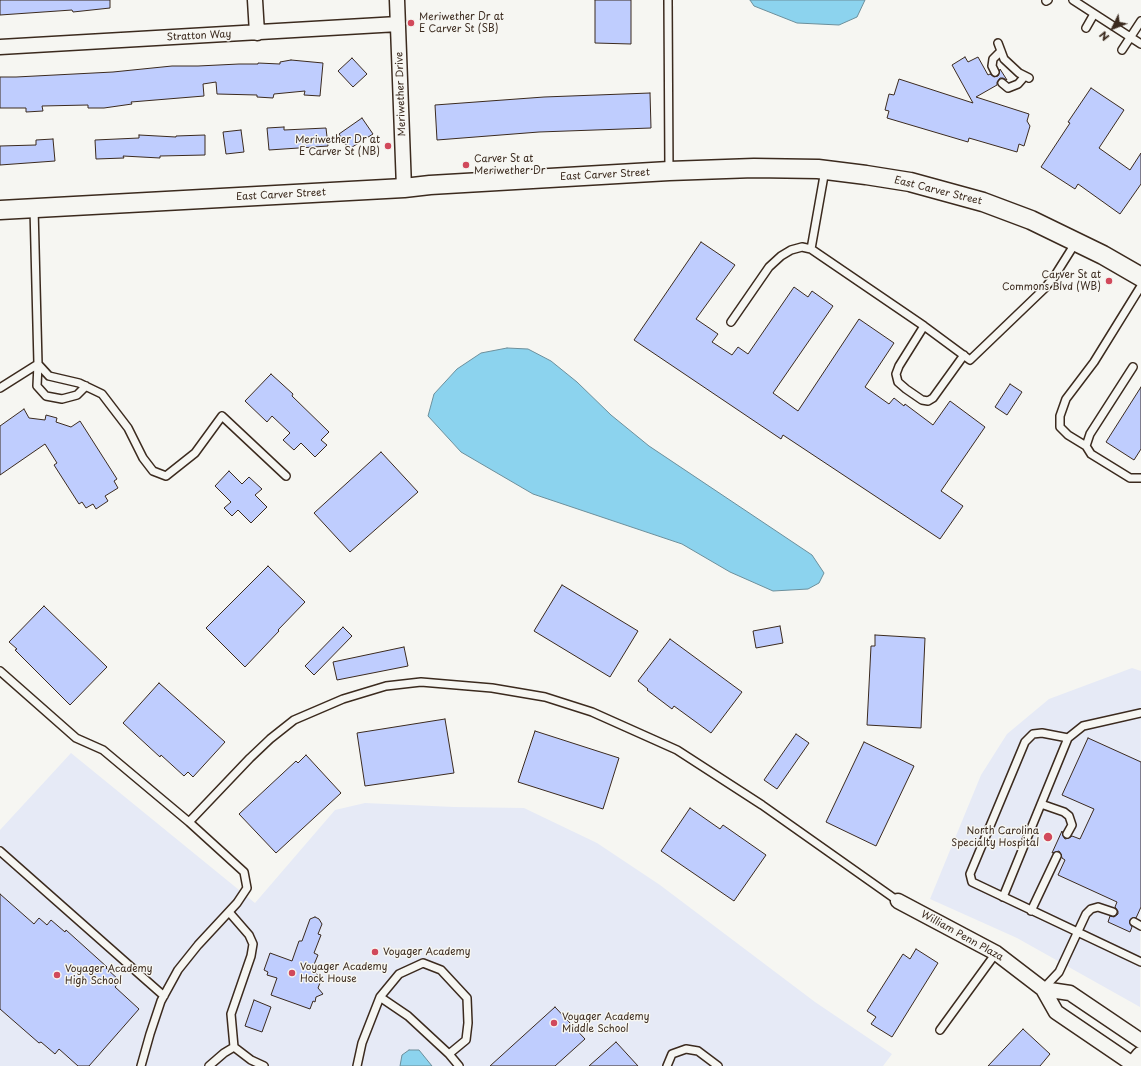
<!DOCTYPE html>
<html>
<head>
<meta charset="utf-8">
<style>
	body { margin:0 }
	#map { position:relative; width:1141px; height:1066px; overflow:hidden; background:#f6f6f2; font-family:"Playpen Sans",sans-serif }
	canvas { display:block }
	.north { position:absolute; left:1093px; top:8px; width:40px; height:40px; -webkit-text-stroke:3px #f6f6f2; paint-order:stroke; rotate:227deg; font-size:11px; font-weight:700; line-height:16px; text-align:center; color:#3b2a1e }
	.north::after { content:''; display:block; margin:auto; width:14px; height:18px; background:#3b2a1e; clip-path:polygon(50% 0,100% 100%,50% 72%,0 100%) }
</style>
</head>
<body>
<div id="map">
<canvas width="1141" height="1066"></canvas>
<div class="north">N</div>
</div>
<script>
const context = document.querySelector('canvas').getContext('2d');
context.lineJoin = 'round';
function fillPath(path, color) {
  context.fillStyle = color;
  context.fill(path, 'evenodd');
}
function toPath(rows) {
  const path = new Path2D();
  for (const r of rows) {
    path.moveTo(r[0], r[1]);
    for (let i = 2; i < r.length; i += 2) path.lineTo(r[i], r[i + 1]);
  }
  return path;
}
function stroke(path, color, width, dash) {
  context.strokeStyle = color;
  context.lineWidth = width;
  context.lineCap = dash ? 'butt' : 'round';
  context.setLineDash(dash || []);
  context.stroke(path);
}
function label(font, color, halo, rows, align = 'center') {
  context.font = font + ' "Playpen Sans",sans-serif';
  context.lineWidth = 3;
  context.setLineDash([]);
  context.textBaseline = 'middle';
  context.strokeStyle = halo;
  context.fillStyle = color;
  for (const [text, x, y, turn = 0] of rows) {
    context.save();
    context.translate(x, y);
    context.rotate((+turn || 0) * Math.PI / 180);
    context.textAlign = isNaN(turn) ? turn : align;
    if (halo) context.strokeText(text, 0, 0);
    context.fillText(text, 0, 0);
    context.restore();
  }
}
fillPath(toPath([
	[1132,668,1141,671,1140,1007,1017,938,930,899,981,775,1007,734,1049,699],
	[71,753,255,903,335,810,365,803,454,807,524,808,597,843,660,885,815,1002,892,1054,883,1066,0,1066,0,830]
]), '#e6eaf6');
const water = toPath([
	[750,0,865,0,857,17,839,25,797,23,754,6,750,0],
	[507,348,528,349,551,361,577,382,611,415,649,446,812,555,824,573,819,583,808,589,773,591,730,572,682,544,533,494,461,452,428,416,434,394,457,369,481,353,507,348],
	[409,1050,419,1050,432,1066,400,1066,402,1055,409,1050]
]);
fillPath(water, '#8cd3ee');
stroke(water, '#6c8f9b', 1);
const building = toPath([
	[0,0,110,0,110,8,73,12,72,10,0,15,0,0],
	[595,0,631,0,631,44,595,43,595,0],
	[965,57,968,62,978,57,988,75,990,74,994,77,998,76,999,74,1000,69,1007,80,1003,78,1000,78,997,82,997,85,976,97,1029,114,1027,121,1030,126,1024,146,1019,144,1017,152,969,138,968,142,887,118,889,111,885,110,889,94,894,95,899,79,973,103,952,65,965,57],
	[352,58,367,74,353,87,338,71,352,58],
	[291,60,323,63,320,96,304,95,305,91,274,94,273,98,257,97,257,95,217,94,216,82,203,84,204,96,131,102,132,104,104,108,88,108,88,105,42,106,43,111,26,112,26,108,0,108,0,77,16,77,113,72,172,66,198,66,239,64,258,64,258,63,280,64,280,62,291,60],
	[1091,88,1124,110,1099,148,1130,170,1141,153,1141,184,1120,214,1078,184,1075,189,1041,167,1070,123,1068,122,1091,88],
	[650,93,651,128,539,132,437,140,435,105,544,97,650,93],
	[362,118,373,134,349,149,339,134,362,118],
	[284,127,284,130,326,128,328,146,269,150,267,128,284,127],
	[241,130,244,152,226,154,223,132,241,130],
	[139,135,176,137,176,136,205,135,205,155,160,156,160,158,123,156,124,158,96,159,95,140,139,138,139,135],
	[53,139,55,161,0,165,0,146,36,145,36,140,53,139],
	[701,242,735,265,696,319,718,334,712,342,732,355,738,347,748,354,794,287,808,297,812,291,833,306,773,393,798,411,859,319,894,343,865,387,889,404,894,398,904,406,905,404,933,425,950,401,985,427,941,491,963,506,940,539,783,435,781,439,634,340,701,242],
	[271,374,293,394,292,396,329,432,321,440,327,445,315,457,301,443,294,450,283,440,290,433,272,416,267,422,245,401,271,374],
	[1010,384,1022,392,1007,415,995,407,1010,384],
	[1141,387,1141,449,1134,460,1106,442,1141,387],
	[24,409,29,418,45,420,46,415,57,418,56,422,71,427,80,421,117,479,114,481,118,488,105,496,108,501,96,509,93,504,86,508,82,502,79,504,54,465,57,463,45,444,0,475,0,426,24,409],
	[381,452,418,492,350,552,314,513,381,452],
	[229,471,242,484,249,477,262,489,255,495,267,507,251,523,238,510,232,516,224,508,231,502,215,486,229,471],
	[268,566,305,602,278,630,279,631,245,667,206,628,268,566],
	[562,585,638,631,610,677,534,631,562,585],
	[44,606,107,667,70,705,15,650,17,649,9,642,44,606],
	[780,626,783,643,756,648,753,631,780,626],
	[343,627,352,636,314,675,305,666,343,627],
	[875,635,925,638,921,728,867,725,871,646,875,646,875,635],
	[670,639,742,692,711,733,674,706,672,709,647,690,648,689,638,681,670,639],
	[404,647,408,666,337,680,333,662,404,647],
	[159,683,225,742,193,777,188,772,184,776,161,755,160,757,123,723,159,683],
	[445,719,454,773,365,786,357,733,445,719],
	[535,731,619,758,603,809,518,782,535,731],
	[796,734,809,743,777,789,764,780,796,734],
	[1088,738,1141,762,1141,907,1136,918,1132,918,1130,920,1130,924,1132,927,1130,932,1108,922,1110,916,1114,917,1118,914,1118,911,1115,907,1117,902,1058,875,1065,860,1062,858,1061,854,1059,851,1052,853,1062,831,1063,836,1065,839,1069,838,1072,836,1080,839,1094,809,1062,795,1088,738],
	[864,742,914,766,876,846,826,822,864,742],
	[306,755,341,793,276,853,239,814,296,761,298,763,306,755],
	[690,808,720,829,723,825,766,855,734,901,661,851,690,808],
	[0,894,34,924,39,918,47,925,51,920,65,932,66,930,107,967,106,968,120,981,115,987,139,1009,89,1066,78,1066,59,1049,55,1054,41,1042,39,1043,0,1009,0,894],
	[315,917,319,919,322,924,318,934,321,935,314,953,318,955,313,967,317,969,316,973,321,980,318,988,323,994,316,997,315,1002,313,1001,310,1009,271,995,277,978,267,975,268,972,264,970,270,953,292,961,299,941,302,941,310,919,315,917],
	[916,949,938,963,892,1037,871,1024,876,1017,867,1011,903,954,910,959,916,949],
	[254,1000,271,1007,262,1032,245,1026,254,1000],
	[555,1007,585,1039,555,1066,490,1066,555,1007],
	[1023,1029,1050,1054,1040,1066,988,1066,1023,1029],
	[616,1042,638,1066,589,1066,616,1042]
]);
fillPath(building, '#bfcdfe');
stroke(building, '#3b2a1e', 1);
const service = toPath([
	[668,0,669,170],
	[1073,0,1141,44],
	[1046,1,1048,0],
	[1086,28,1094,14],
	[998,43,1004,59,1019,73,1029,78],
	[1122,50,1141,21],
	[995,72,992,66,993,59,1001,51],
	[1002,83,1008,88,1018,84,1025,76],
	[825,170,811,249,924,326,970,360,1044,289,1054,277,1076,242],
	[731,322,769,267,781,256,791,250,802,247,811,249],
	[924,326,899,366,896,374,898,382,906,389,922,400,928,401,933,398,964,355],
	[38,364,49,376,79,383,102,394,128,428,143,458,153,471,166,476,195,453,222,416,286,476],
	[38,364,37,386,46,396,62,399,77,395,86,386],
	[1133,367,1090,434,1086,446,1091,454,1130,478,1141,478],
	[0,388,38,364,34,208],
	[1086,446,1068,435,1060,427,1060,416,1066,399,1094,362,1141,286],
	[0,671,76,738,103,750,189,822,244,872,247,888,237,903,198,945,178,970,161,1001,150,1034,141,1066],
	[1068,738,1042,733,1033,734,1025,742,970,874,972,882,1141,962],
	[1041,804,1064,812,1069,816,1072,825,1067,834],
	[189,822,250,758,270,739,294,720,343,699,386,686,421,682,492,688,545,697,592,712,677,750,762,805,898,901],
	[0,851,164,996],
	[1003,897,1068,738,1083,726,1141,713],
	[1031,911,1057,856],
	[229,912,249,935,253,944,251,956,231,1014,234,1047],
	[1134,922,1141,926],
	[1043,989,1059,972,1086,914,1091,909,1098,907,1113,912],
	[380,997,408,1016,449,1054,459,1066],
	[940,1030,996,953],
	[209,1066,224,1053,234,1047,251,1060,264,1066],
	[357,1066,362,1043,380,997,399,974,423,963,441,970,467,998,468,1023,466,1040,449,1054],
	[667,1066,672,1054,686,1049,698,1051,718,1066]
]);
const minor = toPath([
	[255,0,257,33],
	[397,0,404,188],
	[0,47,398,24],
	[898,901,996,953,1043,989,1056,1012,1134,1065],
	[1043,989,1070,993,1141,1041]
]);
const tertiary = toPath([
	[0,210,404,188,430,185,669,171,754,168,818,169,866,175,910,182,983,202,1031,220,1103,255,1141,277],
	[1133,1066,1141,1056]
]);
stroke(service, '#3b2a1e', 10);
stroke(minor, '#3b2a1e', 17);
stroke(tertiary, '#3b2a1e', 21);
stroke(service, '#f6f6f2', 7);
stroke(minor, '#f6f6f2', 14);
stroke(tertiary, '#f6f6f2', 18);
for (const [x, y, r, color] of [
	[411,23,4,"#d1495b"],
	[388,146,4,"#d1495b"],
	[466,165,4,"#d1495b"],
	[1109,281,4,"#d1495b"],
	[1048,837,5,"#d1495b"],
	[375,952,4,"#d1495b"],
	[292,973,4,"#d1495b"],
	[57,975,4,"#d1495b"],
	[554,1023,4,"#d1495b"]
]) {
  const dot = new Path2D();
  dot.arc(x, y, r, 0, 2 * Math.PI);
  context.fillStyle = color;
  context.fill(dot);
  stroke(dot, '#f6f6f2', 1.5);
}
label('10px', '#3b2a1e', '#f6f6f2', [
	["Meriwether Dr at",419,17],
	["E Carver St (SB)",419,29],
	["Meriwether Dr at",380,140,"right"],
	["E Carver St (NB)",380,152,"right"],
	["Carver St at",474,159],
	["Meriwether Dr",474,171],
	["Carver St at",1101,275,"right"],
	["Commons Blvd (WB)",1101,287,"right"],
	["North Carolina",1039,831,"right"],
	["Specialty Hospital",1039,843,"right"],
	["Voyager Academy",383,952],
	["Voyager Academy",300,967],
	["Hock House",300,979],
	["Voyager Academy",65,969],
	["High School",65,981],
	["Voyager Academy",562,1017],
	["Middle School",562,1029]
], 'left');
label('10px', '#3b2a1e', '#f6f6f2', [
	["Stratton Way",199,36,-3],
	["Meriwether Drive",401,94,-92],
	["East Carver Street",605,175,-3],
	["East Carver Street",938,191,14],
	["East Carver Street",281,195,-3],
	["William Penn Plaza",962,936,29]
]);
</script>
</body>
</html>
